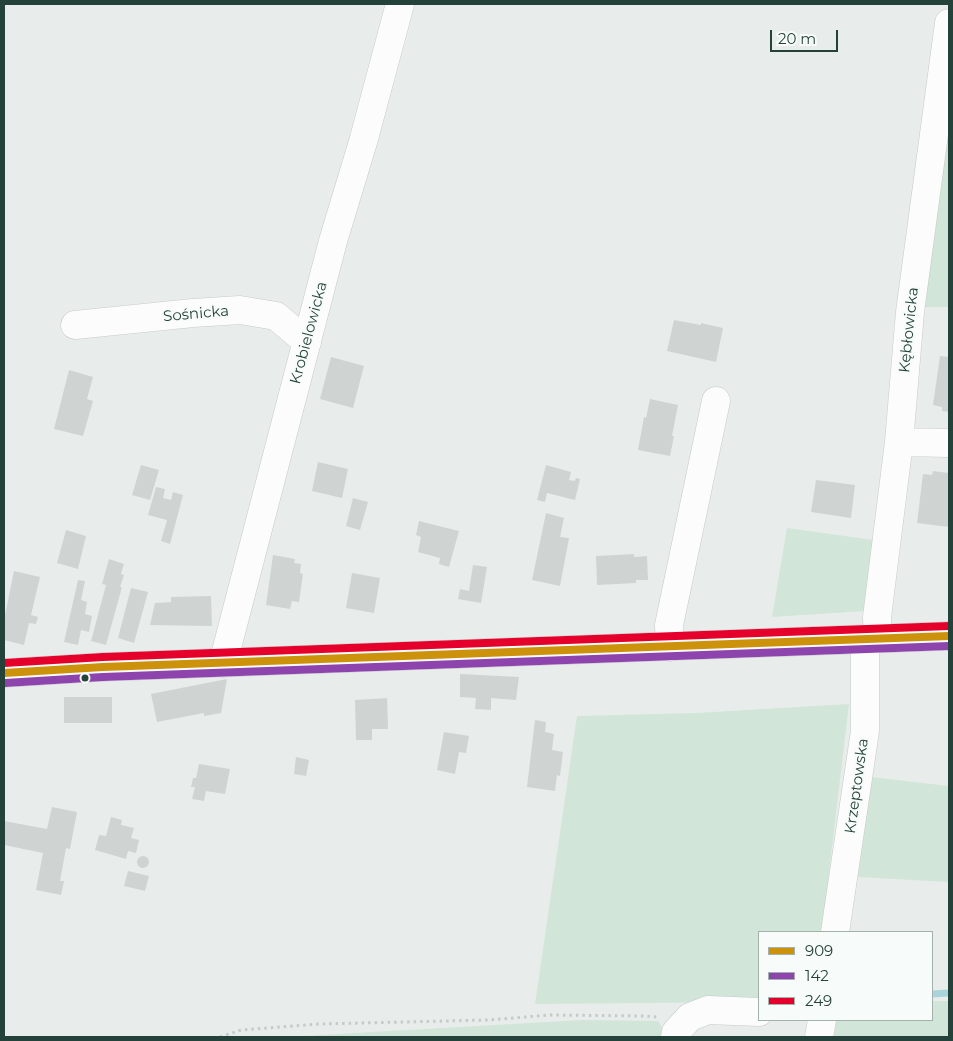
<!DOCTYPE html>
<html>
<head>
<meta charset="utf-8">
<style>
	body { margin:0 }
	#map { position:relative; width:953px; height:1041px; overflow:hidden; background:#e8edeb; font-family:Montserrat,sans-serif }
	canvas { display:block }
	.frame { position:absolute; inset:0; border:5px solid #24423a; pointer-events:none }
	.legend { position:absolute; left:758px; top:931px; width:175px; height:90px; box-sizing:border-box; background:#f7fbf9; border:1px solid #a3b1ad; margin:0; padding:6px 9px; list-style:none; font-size:15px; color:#24423a }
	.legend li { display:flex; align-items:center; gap:10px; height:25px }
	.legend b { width:25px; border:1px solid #a3b1ad }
	.scale { position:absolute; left:770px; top:30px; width:68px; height:22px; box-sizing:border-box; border:2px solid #24423a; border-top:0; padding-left:6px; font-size:15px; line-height:18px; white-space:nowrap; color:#24423a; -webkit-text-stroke:4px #f7fbf9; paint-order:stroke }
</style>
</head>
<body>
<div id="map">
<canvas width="953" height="1041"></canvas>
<div class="frame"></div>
<ul class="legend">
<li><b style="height:6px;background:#cd920c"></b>909</li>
<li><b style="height:6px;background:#8e44ad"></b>142</li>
<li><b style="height:6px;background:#e4002b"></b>249</li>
</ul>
<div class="scale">20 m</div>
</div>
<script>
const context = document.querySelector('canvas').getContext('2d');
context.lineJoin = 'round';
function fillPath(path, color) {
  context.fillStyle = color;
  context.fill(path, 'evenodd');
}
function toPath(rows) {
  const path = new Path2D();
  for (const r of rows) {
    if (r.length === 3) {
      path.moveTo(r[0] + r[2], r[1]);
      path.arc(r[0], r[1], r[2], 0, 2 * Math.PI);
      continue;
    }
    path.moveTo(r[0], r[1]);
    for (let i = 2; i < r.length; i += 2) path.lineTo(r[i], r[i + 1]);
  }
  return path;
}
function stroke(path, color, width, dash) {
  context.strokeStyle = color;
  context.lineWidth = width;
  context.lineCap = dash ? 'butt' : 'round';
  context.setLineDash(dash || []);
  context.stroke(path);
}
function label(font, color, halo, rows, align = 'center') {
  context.font = font + ' Montserrat,sans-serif';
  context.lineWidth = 4;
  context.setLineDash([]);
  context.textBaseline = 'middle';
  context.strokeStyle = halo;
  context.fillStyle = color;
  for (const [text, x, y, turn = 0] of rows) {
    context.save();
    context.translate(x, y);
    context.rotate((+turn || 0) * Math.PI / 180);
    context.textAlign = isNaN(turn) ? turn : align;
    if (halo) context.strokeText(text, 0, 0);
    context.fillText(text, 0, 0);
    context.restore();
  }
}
fillPath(toPath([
	[949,59,949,307,924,307],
	[787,528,874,540,865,611,772,617],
	[849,704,822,932,759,932,759,1002,535,1004,577,716,696,713],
	[871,777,949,786,949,882,858,877],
	[932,1001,949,1001,949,1037,828,1037,831,1020,932,1020],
	[582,1020,658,1021,664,1030,663,1037,285,1037]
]), '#d1e6d8');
stroke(toPath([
	[932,994,949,993]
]), '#a9d4db', 7);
fillPath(toPath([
	[674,320,701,325,701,323,723,328,716,362,667,351],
	[940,356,949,357,949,412,942,411,942,407,933,405],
	[331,357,364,366,353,408,320,399],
	[69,370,93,377,87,399,93,401,83,436,54,429],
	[650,399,678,405,672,436,674,436,670,456,638,450,644,417,646,418],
	[318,462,348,469,342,498,312,491],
	[141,465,159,470,150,500,132,495],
	[546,465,571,472,569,480,575,481,576,478,580,479,575,500,547,493,545,502,537,500],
	[933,471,949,473,949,527,917,523,923,474,932,475],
	[816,480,855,485,851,518,811,512],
	[156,487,165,489,163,498,171,500,173,492,183,495,170,544,161,541,167,520,148,515],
	[353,498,368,502,360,530,346,526],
	[546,513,564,518,560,537,569,538,560,586,532,580],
	[419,521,459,531,449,567,439,564,440,558,418,552,421,537,416,535],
	[66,530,86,536,78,569,57,563],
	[634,554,634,557,647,556,648,580,636,580,636,583,597,585,596,556],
	[273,555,295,559,294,563,301,564,300,573,303,574,299,602,292,601,290,609,266,605],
	[109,559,124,564,121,574,124,575,120,587,122,587,106,645,91,641,106,585,102,584],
	[473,565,487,567,481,603,458,599,460,589,469,591],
	[14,571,40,577,31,615,38,617,36,624,29,623,24,645,4,640,4,620],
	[352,573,380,578,374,613,346,608],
	[78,580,85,581,81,600,87,602,85,614,92,616,89,632,81,630,78,645,64,642],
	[131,588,148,592,134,643,118,638],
	[211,596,212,626,150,625,155,603,171,602,171,597],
	[460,674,519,677,516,700,491,698,491,710,475,709,476,698,460,697],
	[227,679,221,713,204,716,204,713,157,722,151,694],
	[64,697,112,697,112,723,64,723],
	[387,698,388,729,372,729,372,740,356,740,355,700],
	[535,720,546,722,545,732,554,734,552,750,563,752,560,776,557,775,555,791,527,787],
	[444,732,469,736,466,753,459,752,455,774,437,770],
	[296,757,309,760,306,776,294,774],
	[199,764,230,769,225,794,206,791,204,801,192,799,195,787,191,787,193,778,196,778],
	[52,807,77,812,70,849,66,848,60,881,64,881,61,895,36,890,43,853,4,845,4,821,47,829],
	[111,817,122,820,121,825,134,828,131,838,139,840,136,853,128,851,126,859,95,850,99,835,106,836],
	[143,862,6],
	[128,871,149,876,145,891,124,886]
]), '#cfd4d2');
const minor = toPath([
	[75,325,193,313,240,310,276,316,307,342],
	[899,442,949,443],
	[878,639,877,617,899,442,910,312,949,23],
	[670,647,669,625,716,401],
	[223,663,333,241,363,142,400,4],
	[4,673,103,667,949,636],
	[835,932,865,731,865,640],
	[675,1037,676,1032,690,1017,708,1010,759,1012],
	[819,1037,822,1020]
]);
stroke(minor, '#c5cac8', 29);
stroke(toPath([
	[220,1037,241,1030,318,1024,488,1020,550,1015,645,1016,658,1017]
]), '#c3ccca', 3, [2.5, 4]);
stroke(minor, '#fcfcfc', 28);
stroke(toPath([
	[4,673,103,667,949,636]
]), '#cd920c', 8);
stroke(toPath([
	[5,683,103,677,949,646]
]), '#8e44ad', 8);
stroke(toPath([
	[4,663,103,657,949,626]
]), '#e4002b', 8);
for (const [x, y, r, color] of [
	[85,678,4.5,"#24423a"]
]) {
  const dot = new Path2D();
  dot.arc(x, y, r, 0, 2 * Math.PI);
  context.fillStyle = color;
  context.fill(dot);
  stroke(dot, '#f7fbf9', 2);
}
label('15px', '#24423a', '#f7fbf9', [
	["Sośnicka",196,314,-5],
	["Kębłowicka",909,330,-84],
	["Krobielowicka",309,333,-75],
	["Krzeptowska",857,786,-82]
]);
</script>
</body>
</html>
